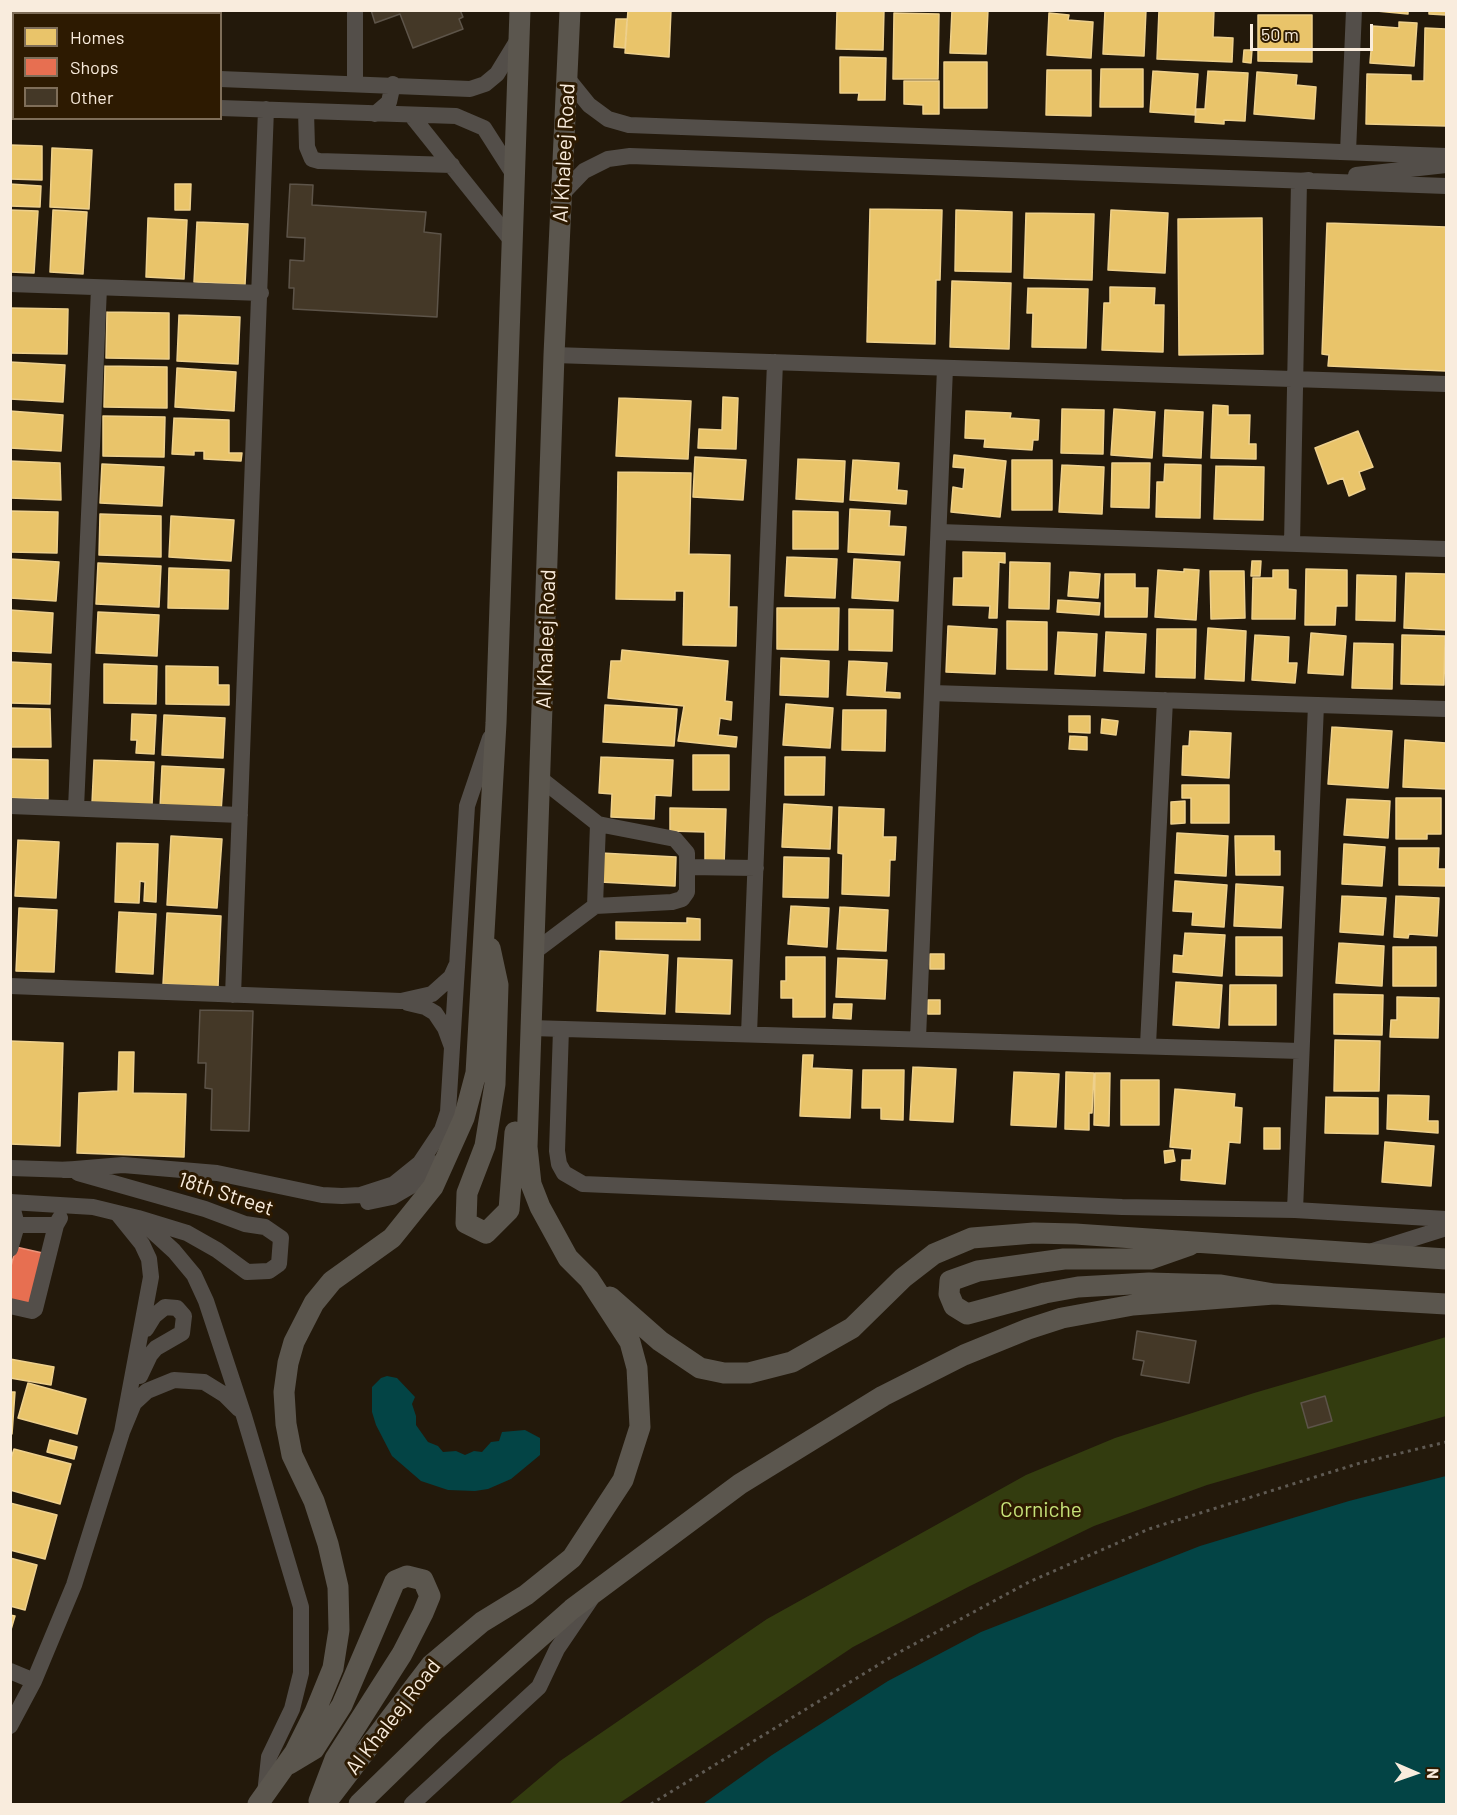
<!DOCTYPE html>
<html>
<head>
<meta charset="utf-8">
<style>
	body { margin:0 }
	#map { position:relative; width:1457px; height:1815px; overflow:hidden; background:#23190b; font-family:Barlow,sans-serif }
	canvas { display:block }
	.frame { position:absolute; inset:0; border:12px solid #f9ecdd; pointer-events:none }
	.legend { position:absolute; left:12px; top:12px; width:210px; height:108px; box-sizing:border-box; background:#2d1a01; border:2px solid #7f6e59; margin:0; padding:8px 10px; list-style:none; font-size:18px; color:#f9ecdd }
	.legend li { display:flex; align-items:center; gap:12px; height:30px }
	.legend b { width:30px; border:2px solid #7f6e59 }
	.north { position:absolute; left:1385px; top:1743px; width:60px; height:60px; -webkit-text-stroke:4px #2d1a01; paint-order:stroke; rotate:92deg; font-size:16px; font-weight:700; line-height:24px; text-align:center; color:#f9ecdd }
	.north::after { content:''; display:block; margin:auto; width:21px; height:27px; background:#f9ecdd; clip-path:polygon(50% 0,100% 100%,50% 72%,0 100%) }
	.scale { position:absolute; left:1250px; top:24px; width:123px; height:27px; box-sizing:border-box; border:3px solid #f9ecdd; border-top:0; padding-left:8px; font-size:18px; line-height:21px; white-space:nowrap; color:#f9ecdd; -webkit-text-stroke:4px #2d1a01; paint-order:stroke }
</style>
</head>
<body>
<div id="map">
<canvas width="1457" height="1815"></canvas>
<div class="frame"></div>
<ul class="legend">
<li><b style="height:16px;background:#e9c46a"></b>Homes</li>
<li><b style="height:16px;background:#e76f51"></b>Shops</li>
<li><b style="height:16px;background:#443827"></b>Other</li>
</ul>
<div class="north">N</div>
<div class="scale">50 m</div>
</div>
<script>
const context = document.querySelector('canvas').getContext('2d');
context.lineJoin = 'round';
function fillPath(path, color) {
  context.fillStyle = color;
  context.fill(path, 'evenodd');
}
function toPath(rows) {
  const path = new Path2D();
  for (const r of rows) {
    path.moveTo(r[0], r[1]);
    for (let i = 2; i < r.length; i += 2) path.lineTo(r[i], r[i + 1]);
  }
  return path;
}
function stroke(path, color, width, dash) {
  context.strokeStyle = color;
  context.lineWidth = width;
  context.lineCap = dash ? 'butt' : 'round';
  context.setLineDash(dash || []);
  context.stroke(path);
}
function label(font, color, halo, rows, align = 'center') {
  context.font = font + ' Barlow,sans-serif';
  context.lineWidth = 6;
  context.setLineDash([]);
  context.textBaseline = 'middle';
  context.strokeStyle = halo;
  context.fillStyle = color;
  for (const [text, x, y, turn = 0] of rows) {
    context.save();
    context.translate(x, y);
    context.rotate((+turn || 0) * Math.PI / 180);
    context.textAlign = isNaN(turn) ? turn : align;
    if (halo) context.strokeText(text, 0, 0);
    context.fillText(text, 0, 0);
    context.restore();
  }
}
fillPath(toPath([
	[1446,1337,1446,1416,1207,1485,1094,1526,970,1586,853,1647,618,1804,509,1804,560,1761,767,1619,1026,1475,1115,1438,1254,1393]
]), '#333c0f');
fillPath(toPath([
	[387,1376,397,1378,415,1397,412,1404,416,1416,416,1425,428,1442,438,1446,443,1452,456,1451,465,1455,474,1451,482,1452,491,1442,499,1441,502,1432,525,1430,540,1438,540,1455,511,1479,488,1489,475,1491,448,1490,421,1481,392,1456,376,1425,372,1412,372,1387,381,1378],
	[1446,1476,1446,1804,703,1804,772,1755,888,1681,981,1632,1200,1546,1349,1501]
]), '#034445');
const homes = toPath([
	[628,10,671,10,669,57,625,53,628,10],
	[837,10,884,10,883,50,836,49,837,10],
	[952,10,988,10,986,54,950,53,952,10],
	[1105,10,1146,10,1144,56,1103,54,1105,10],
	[1159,10,1214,10,1213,37,1233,38,1232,62,1157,59,1159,10],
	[1366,10,1408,10,1408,14,1366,10],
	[1429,10,1446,10,1446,15,1429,14,1429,10],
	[894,13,939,14,938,79,893,79,894,13],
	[1049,13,1069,15,1068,20,1093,22,1091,58,1047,55,1049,13],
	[1258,15,1312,15,1312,62,1258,61,1258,15],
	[616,19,627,19,625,48,614,47,616,19],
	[1399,22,1417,23,1414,66,1370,63,1373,26,1399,28,1399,22],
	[1425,28,1446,29,1446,126,1366,124,1367,74,1411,75,1411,81,1424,81,1425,28],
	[1244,50,1252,50,1251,63,1243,62,1244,50],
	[840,57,886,58,885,100,858,100,859,93,840,93,840,57],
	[944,62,987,62,987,108,944,108,944,62],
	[1101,69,1143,69,1143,107,1100,107,1101,69],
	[1047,70,1091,70,1091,116,1046,115,1047,70],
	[1153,71,1198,74,1195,115,1150,112,1153,71],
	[1208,71,1248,73,1245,121,1224,120,1224,124,1195,122,1196,109,1205,109,1208,71],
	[1257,72,1297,75,1296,85,1316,87,1314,119,1254,114,1257,72],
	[904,81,939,81,939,114,923,114,923,105,904,104,904,81],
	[10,145,42,146,42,180,10,179,10,145],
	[52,148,92,150,89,209,50,207,52,148],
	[10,184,41,186,40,207,10,206,10,184],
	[175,184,191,184,190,210,175,210,175,184],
	[870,209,942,210,940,280,936,280,935,344,867,342,870,209],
	[10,210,38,211,34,273,10,272,10,210],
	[53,210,87,212,83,274,50,272,53,210],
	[956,210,1012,212,1011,272,955,271,956,210],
	[1111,210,1168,213,1165,273,1108,270,1111,210],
	[1026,213,1094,214,1092,280,1024,278,1026,213],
	[148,218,187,220,184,279,146,277,148,218],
	[1262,218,1263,354,1179,355,1178,219,1262,218],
	[197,222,248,224,245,285,194,282,197,222],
	[1327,223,1446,227,1446,371,1328,366,1329,355,1322,354,1327,223],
	[952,281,1011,283,1009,349,950,347,952,281],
	[1110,287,1155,288,1154,305,1164,305,1163,352,1102,350,1104,303,1110,303,1110,287],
	[1028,288,1088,289,1086,348,1032,347,1033,313,1027,313,1028,288],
	[10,308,68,309,67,354,10,353,10,308],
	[107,312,169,313,169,359,106,358,107,312],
	[179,315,240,317,238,364,177,361,179,315],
	[10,362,65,365,63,402,10,399,10,362],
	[105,366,167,367,167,408,104,407,105,366],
	[177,368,236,372,234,411,175,407,177,368],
	[723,397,738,398,736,449,698,448,699,429,722,430,723,397],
	[619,398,691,401,688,459,616,456,619,398],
	[1213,405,1228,406,1228,415,1250,415,1249,444,1256,444,1256,459,1211,458,1213,405],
	[1062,409,1104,410,1103,454,1061,453,1062,409],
	[1114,409,1155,412,1152,458,1111,455,1114,409],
	[1165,410,1203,412,1201,458,1163,456,1165,410],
	[10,411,63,415,61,451,10,448,10,411],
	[966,411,1011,413,1010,418,1039,420,1038,440,1033,440,1032,450,984,447,985,439,965,438,966,411],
	[103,416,165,417,164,457,103,456,103,416],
	[174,418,229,420,229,453,242,453,241,461,204,459,204,451,194,451,194,455,172,454,174,418],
	[1358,431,1373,467,1359,472,1365,489,1349,496,1343,478,1328,484,1315,448,1358,431],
	[954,455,1006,461,1000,517,951,512,953,487,963,489,965,468,953,467,954,455],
	[695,457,746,460,743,500,693,497,695,457],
	[798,459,845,461,843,502,796,499,798,459],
	[853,460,899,463,897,490,907,491,906,504,850,500,853,460],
	[1012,460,1052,460,1052,510,1012,510,1012,460],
	[10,461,60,463,61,500,10,498,10,461],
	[1112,463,1150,463,1149,508,1111,507,1112,463],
	[102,464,164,467,162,506,100,503,102,464],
	[1165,464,1201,465,1200,518,1156,517,1157,482,1164,482,1165,464],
	[1062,465,1104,467,1102,514,1059,512,1062,465],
	[1216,466,1264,467,1263,520,1214,519,1216,466],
	[618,472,691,473,689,554,730,555,729,607,737,607,736,646,683,645,684,591,675,591,675,600,616,599,618,472],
	[850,509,890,511,889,526,906,527,904,555,848,552,850,509],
	[10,511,58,512,57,553,10,552,10,511],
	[793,511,838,512,838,549,793,549,793,511],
	[100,514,161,516,161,557,99,555,100,514],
	[171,516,234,520,231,561,169,557,171,516],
	[963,552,1005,553,1005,563,999,562,997,618,989,618,990,606,953,605,954,578,963,578,963,552],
	[787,557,837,559,835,598,785,596,787,557],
	[10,559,59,562,56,601,10,598,10,559],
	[854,559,900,562,898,601,852,598,854,559],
	[1252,561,1261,561,1260,576,1251,576,1252,561],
	[1010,562,1050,563,1049,609,1009,608,1010,562],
	[98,563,161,566,159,607,96,604,98,563],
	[169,568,229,570,228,609,168,608,169,568],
	[1184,569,1199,570,1196,620,1155,617,1158,570,1184,572,1184,569],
	[1306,569,1347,570,1347,606,1336,606,1335,625,1305,625,1306,569],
	[1273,570,1288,570,1288,589,1296,590,1295,619,1252,619,1253,578,1273,578,1273,570],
	[1210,571,1244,571,1245,618,1211,619,1210,571],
	[1070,572,1100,574,1098,598,1068,596,1070,572],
	[1406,573,1446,574,1446,630,1404,628,1406,573],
	[1105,574,1135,574,1135,588,1148,588,1147,617,1105,617,1105,574],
	[1357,575,1396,576,1395,621,1356,620,1357,575],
	[1058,600,1100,603,1099,615,1057,612,1058,600],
	[777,608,839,608,838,650,777,649,777,608],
	[849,609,893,610,892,651,849,650,849,609],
	[10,610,53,613,51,653,10,651,10,610],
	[98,612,159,615,157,656,96,653,98,612],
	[1007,621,1047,622,1047,670,1007,669,1007,621],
	[948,626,997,629,995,674,946,672,948,626],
	[1208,628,1246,631,1244,681,1205,679,1208,628],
	[1157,629,1196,629,1195,678,1156,677,1157,629],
	[1058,632,1097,634,1095,676,1055,674,1058,632],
	[1106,632,1146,634,1144,673,1104,671,1106,632],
	[1311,633,1346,636,1343,675,1308,673,1311,633],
	[1255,635,1289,637,1288,663,1297,663,1295,683,1252,680,1255,635],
	[1402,635,1445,636,1444,685,1401,684,1402,635],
	[1354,643,1393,644,1392,689,1352,688,1354,643],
	[622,650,728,661,725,701,732,702,731,720,720,718,718,735,737,737,736,747,678,741,684,706,608,698,611,661,621,661,622,650],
	[781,658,829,661,828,697,780,695,781,658],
	[849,661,887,663,885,692,900,693,900,698,847,695,849,661],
	[10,662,51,664,50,704,10,703,10,662],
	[104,664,157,666,156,704,104,703,104,664],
	[166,666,218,667,218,685,229,685,229,705,166,704,166,666],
	[786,704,833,708,830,748,783,745,786,704],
	[605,705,677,709,674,746,603,742,605,705],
	[10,708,50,709,51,747,10,747,10,708],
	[843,710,886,710,885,751,842,750,843,710],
	[132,714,156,715,154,754,136,753,137,740,131,740,132,714],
	[164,715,225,718,223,758,162,755,164,715],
	[1069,716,1090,716,1090,733,1069,732,1069,716],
	[1102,719,1118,721,1116,735,1101,733,1102,719],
	[1332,727,1392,731,1388,788,1328,784,1332,727],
	[1190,731,1231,733,1229,778,1182,775,1183,746,1189,746,1190,731],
	[1070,736,1087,737,1087,750,1069,749,1070,736],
	[1405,740,1446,743,1446,789,1403,787,1405,740],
	[693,755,729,755,729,790,693,790,693,755],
	[601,757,673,760,671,796,655,795,654,819,611,817,612,794,599,793,601,757],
	[785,757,825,757,824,795,785,795,785,757],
	[11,759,48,760,48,799,10,798,11,759],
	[94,760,154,762,152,805,92,803,94,760],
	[162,766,224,769,221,812,160,808,162,766],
	[1182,785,1229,785,1229,823,1191,823,1191,798,1182,798,1182,785],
	[1396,798,1441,798,1441,834,1427,834,1427,839,1396,839,1396,798],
	[1347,799,1390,801,1388,838,1344,835,1347,799],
	[1185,801,1185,823,1171,824,1171,802,1185,801],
	[784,804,832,807,830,849,782,847,784,804],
	[839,807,884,809,883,837,896,837,895,860,890,860,889,896,842,894,843,854,838,853,839,807],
	[670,808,726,809,724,866,705,866,705,832,670,831,670,808],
	[1177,833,1228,836,1226,876,1175,873,1177,833],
	[171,836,222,839,217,908,167,905,171,836],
	[1235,836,1274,836,1274,851,1280,851,1280,875,1236,875,1235,836],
	[18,840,59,842,56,898,15,896,18,840],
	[117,843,158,844,156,902,144,901,145,882,140,881,139,903,115,902,117,843],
	[1344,844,1385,847,1382,886,1342,884,1344,844],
	[1399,848,1439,848,1438,869,1446,869,1446,886,1399,885,1399,848],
	[601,853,676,857,675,886,600,882,601,853],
	[784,857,829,858,828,898,783,897,784,857],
	[1175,881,1227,885,1224,927,1192,925,1193,912,1173,911,1175,881],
	[1236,884,1283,887,1281,928,1234,926,1236,884],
	[1342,896,1386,898,1383,935,1340,932,1342,896],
	[1396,896,1439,898,1437,936,1409,934,1408,938,1394,937,1396,896],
	[791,906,829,908,827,947,788,944,791,906],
	[840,907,888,910,886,951,837,949,840,907],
	[19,908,57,910,54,972,16,971,19,908],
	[119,912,156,914,153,974,116,972,119,912],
	[167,913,221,916,218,987,163,984,167,913],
	[687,918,700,919,700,940,616,939,616,922,687,923,687,918],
	[1185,933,1225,935,1222,976,1173,972,1174,955,1183,956,1185,933],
	[1236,937,1282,937,1282,976,1236,975,1236,937],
	[1339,943,1384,946,1382,986,1336,983,1339,943],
	[1393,947,1436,947,1436,986,1393,986,1393,947],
	[600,951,668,955,665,1014,597,1011,600,951],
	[930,954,944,954,944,969,930,969,930,954],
	[786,957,825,957,825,1017,793,1017,793,998,781,998,781,981,786,981,786,957],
	[678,958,732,960,730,1014,676,1012,678,958],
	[838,958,887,960,885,999,836,997,838,958],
	[1176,982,1222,985,1219,1028,1173,1025,1176,982],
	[1230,985,1276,985,1276,1025,1229,1025,1230,985],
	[1334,994,1383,995,1382,1035,1334,1034,1334,994],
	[1397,997,1439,998,1438,1038,1390,1037,1391,1020,1397,1020,1397,997],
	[928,1000,940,1000,940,1014,928,1014,928,1000],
	[834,1004,852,1004,851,1019,833,1018,834,1004],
	[1335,1040,1380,1041,1379,1091,1334,1091,1335,1040],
	[10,1041,63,1043,60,1146,10,1144,10,1041],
	[119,1052,134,1052,133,1093,186,1094,184,1157,77,1153,79,1093,118,1091,119,1052],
	[803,1055,813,1055,812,1068,852,1070,850,1118,800,1116,803,1055],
	[913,1067,956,1069,953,1122,910,1120,913,1067],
	[863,1070,904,1070,903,1120,881,1119,881,1108,862,1108,863,1070],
	[1014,1072,1059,1074,1056,1127,1011,1125,1014,1072],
	[1066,1072,1094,1073,1092,1113,1089,1113,1089,1130,1065,1129,1066,1072],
	[1095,1073,1110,1073,1109,1126,1094,1125,1095,1073],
	[1121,1080,1159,1080,1159,1125,1121,1125,1121,1080],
	[1175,1089,1235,1094,1234,1107,1242,1108,1240,1143,1229,1142,1225,1184,1181,1180,1182,1160,1191,1160,1192,1149,1170,1147,1175,1089],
	[1388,1095,1429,1096,1428,1121,1438,1121,1438,1133,1387,1129,1388,1095],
	[1326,1097,1378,1098,1378,1134,1325,1133,1326,1097],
	[1264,1128,1280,1128,1280,1149,1264,1149,1264,1128],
	[1385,1142,1434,1146,1431,1186,1382,1182,1385,1142],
	[1173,1150,1175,1161,1165,1163,1164,1151,1173,1150],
	[10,1359,54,1367,51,1385,10,1378,10,1359],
	[28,1383,86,1399,77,1434,18,1418,28,1383],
	[10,1392,15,1392,12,1434,10,1434,10,1392],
	[50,1440,77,1447,74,1459,47,1452,50,1440],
	[14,1449,71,1464,60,1504,10,1490,10,1461,14,1449],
	[10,1503,57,1515,45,1559,10,1550,10,1503],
	[10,1558,37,1565,25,1610,10,1606,10,1558],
	[10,1615,15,1616,10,1633,10,1615]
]);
fillPath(homes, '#e9c46a');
stroke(homes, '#eed08c', 1.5);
const shops = toPath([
	[16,1247,47,1254,33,1314,10,1309,10,1270,16,1247]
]);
fillPath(shops, '#e76f51');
stroke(shops, '#ec947b', 1.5);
const building = toPath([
	[371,10,460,10,463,17,459,19,463,29,413,48,400,14,375,23,371,10],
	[290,184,313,185,312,205,426,212,424,232,441,234,437,317,293,309,294,288,289,288,290,260,304,261,305,238,287,237,290,184],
	[200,1010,253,1011,249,1131,211,1130,212,1089,205,1088,206,1063,198,1063,200,1010],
	[1137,1331,1196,1341,1189,1383,1141,1375,1144,1361,1133,1359,1137,1331],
	[1325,1396,1332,1421,1308,1428,1301,1403,1325,1396]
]);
fillPath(building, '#443827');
stroke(building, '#5d5449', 1.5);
stroke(toPath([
	[651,1804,896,1654,1029,1582,1149,1529,1360,1463,1446,1442]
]), '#5f5a53', 3, [3, 4.5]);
stroke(toPath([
	[10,72,14,72],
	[220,79,470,89,485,84,497,74,519,38],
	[568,79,589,105,608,119,629,125,1446,156],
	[355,83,355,10],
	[10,101,14,101],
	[220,108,456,116,484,128,514,175],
	[306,111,307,147,312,159,319,161,452,165],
	[375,114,389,102,393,84],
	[411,115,511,240],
	[1348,152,1354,10],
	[1356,175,1446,165],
	[562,194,584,171,608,159,630,156,1446,186],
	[10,284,261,293],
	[554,355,1446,384],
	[939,532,1446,549],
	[1292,544,1299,181,1309,180],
	[932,693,1446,709],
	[10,806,240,815],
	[76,808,99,288],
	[688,867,756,868],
	[595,906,672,902,682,899,687,892,687,853,675,839,598,824],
	[534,952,595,906,598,824,541,779],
	[10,986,401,1001,432,994,451,977,456,966],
	[233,995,266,109],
	[408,1003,425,1007,435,1013,445,1028,452,1047],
	[531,1028,1300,1051],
	[561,1029,557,1151,559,1164,564,1173,583,1184,1122,1207,1295,1210,1446,1219],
	[749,1034,775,362],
	[918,1039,945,368],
	[1148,1045,1165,700],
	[10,1168,72,1170],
	[63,1170,123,1165,217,1173,322,1195,342,1196,360,1195,394,1184,420,1163,442,1130,448,1112,467,806,490,738],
	[10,1202,93,1207,138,1218,187,1233,217,1250,247,1272,269,1271,279,1264,281,1238,265,1227,245,1224,205,1209,78,1173],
	[11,1202,17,1225,56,1225,60,1218],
	[368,1202,392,1197,416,1183,433,1163],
	[1295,1210,1316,705],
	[117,1213,142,1244,149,1259,151,1277,122,1432,134,1403,147,1391,174,1380,204,1382,225,1395,239,1409],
	[138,1218,174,1251,194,1275,206,1301,244,1416,301,1607,301,1673,292,1709,269,1757,265,1794],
	[10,1249,17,1225],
	[1373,1251,1446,1228],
	[10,1306,32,1311,35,1309,56,1225],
	[140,1376,150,1355,156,1348,182,1333,184,1316,177,1308,165,1307,154,1316,146,1329],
	[10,1671,34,1681],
	[10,1726,34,1681,74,1585,122,1432],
	[412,1804,539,1687,557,1649,591,1599]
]), '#534e49', 16);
stroke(toPath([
	[490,948,498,985,495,1084,485,1146,467,1193,466,1223,486,1233,509,1210,515,1132],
	[1190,1245,1150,1259,1064,1259,978,1271,950,1281,949,1294,954,1306,967,1314,1045,1293,1078,1287,1149,1283,1221,1285,1274,1294,1446,1304],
	[610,1297,660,1341,700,1368,724,1373,749,1373,792,1362,852,1328,903,1278,934,1254,972,1238,1034,1233,1075,1234,1446,1259],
	[289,1764,314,1749,342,1705,395,1581,407,1576,423,1580,430,1596,423,1613,402,1654,335,1759,319,1801],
	[258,1804,295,1752,315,1712,333,1668,339,1630,338,1587,328,1544,314,1501,292,1455,286,1424,284,1392,288,1363,294,1342,314,1303,332,1281,392,1238,433,1187,464,1118,476,1073,496,723,520,10],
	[325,1804,431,1665,482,1622,526,1595,572,1558,623,1480,640,1427,637,1368,630,1342,589,1279,568,1258,540,1207,531,1184,527,1147,554,355,570,10],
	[359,1804,434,1731,572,1609,740,1484,883,1396,964,1355,1028,1329,1062,1318,1133,1305,1274,1294]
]), '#5b564e', 21);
label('21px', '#f9ecdd', '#2d1a01', [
	["Al Khaleej Road",564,153,-87],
	["Al Khaleej Road",546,639,-88],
	["18th Street",226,1194,18],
	["Al Khaleej Road",393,1717,-52]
]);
label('21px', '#c7e379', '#2d1a01', [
	["Corniche",1041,1510]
]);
</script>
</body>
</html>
